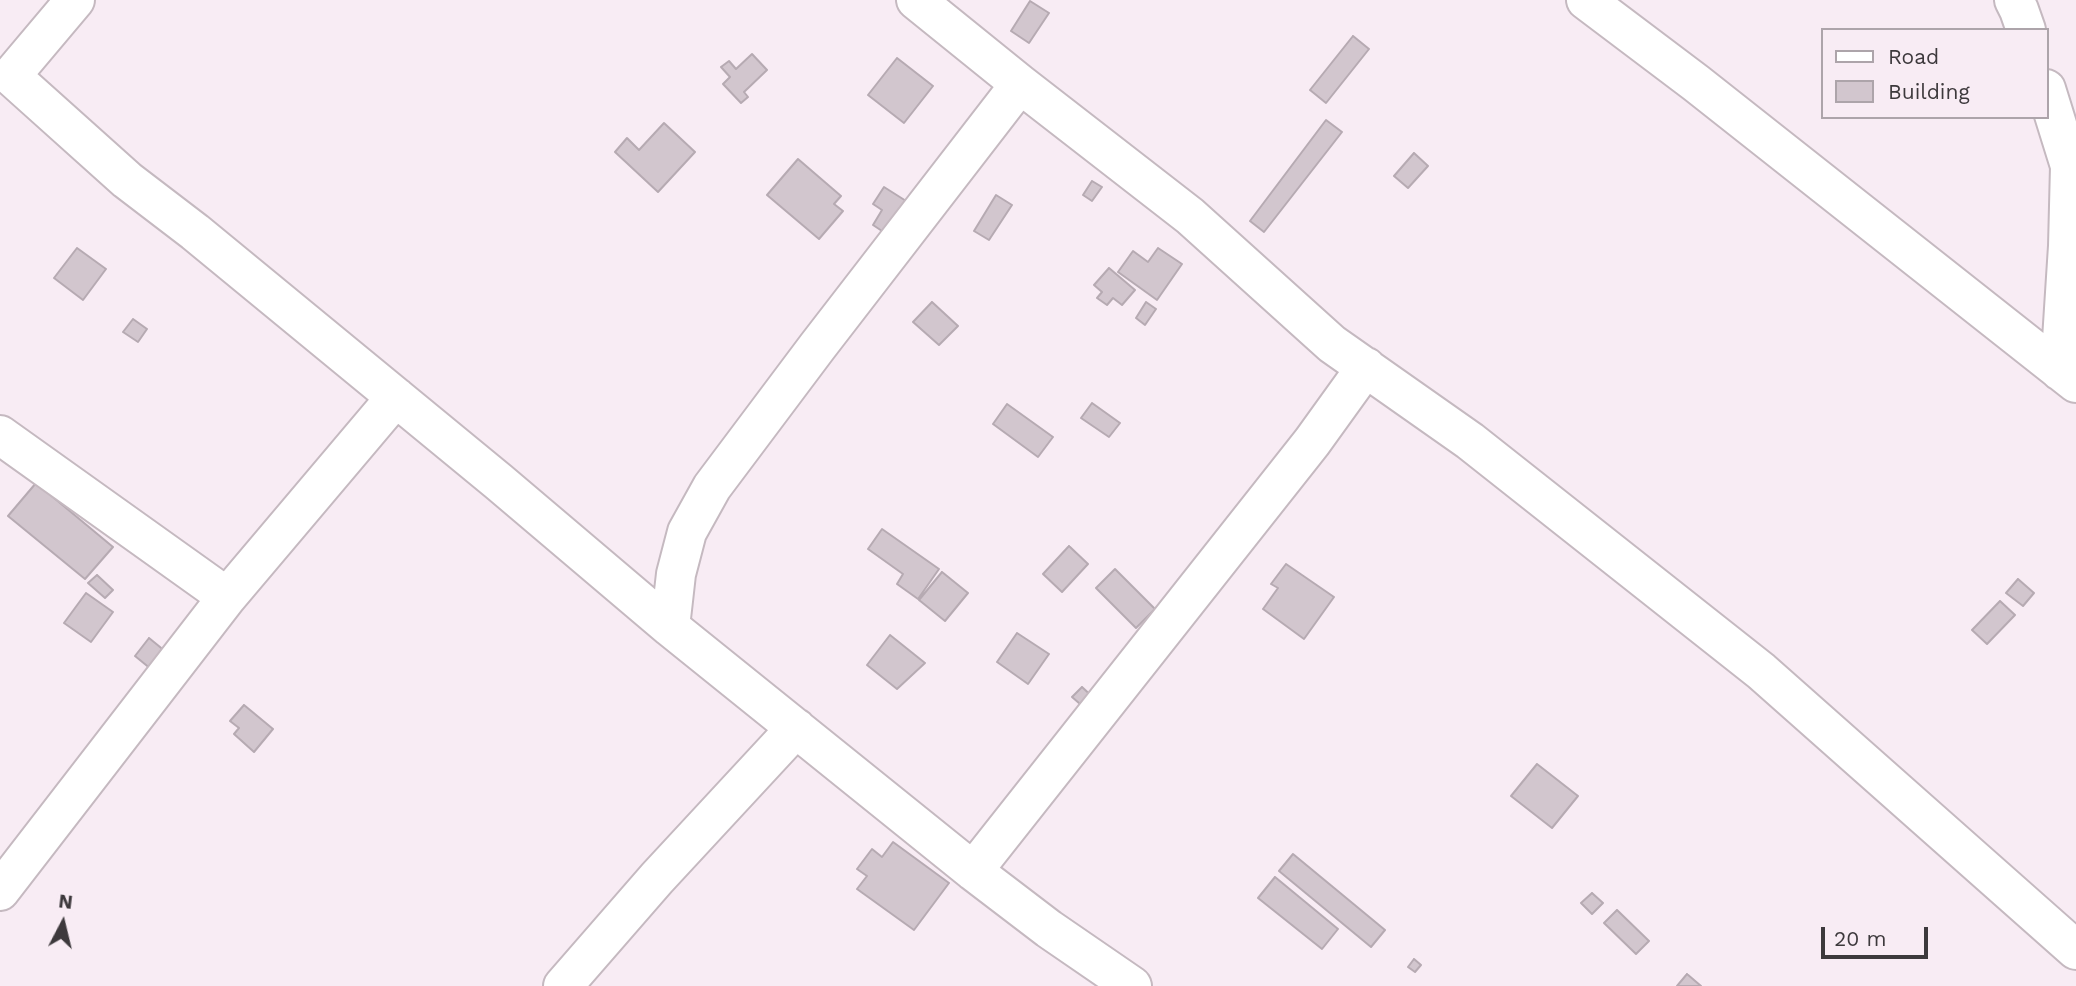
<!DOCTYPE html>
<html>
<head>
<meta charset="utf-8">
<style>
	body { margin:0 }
	#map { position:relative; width:2076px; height:986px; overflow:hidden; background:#f8ecf4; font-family:"Work Sans",sans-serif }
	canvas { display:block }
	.legend { position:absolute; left:1821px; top:28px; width:228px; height:91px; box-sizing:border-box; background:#f8ecf4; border:2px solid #ada4aa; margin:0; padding:9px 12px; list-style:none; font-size:21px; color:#3d393c }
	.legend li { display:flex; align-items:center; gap:14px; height:35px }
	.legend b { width:35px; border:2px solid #ada4aa }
	.north { position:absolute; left:28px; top:888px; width:70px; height:70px; -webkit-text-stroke:5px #f8ecf4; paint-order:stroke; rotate:7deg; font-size:19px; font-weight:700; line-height:28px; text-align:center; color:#3d393c }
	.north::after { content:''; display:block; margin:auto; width:24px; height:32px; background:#3d393c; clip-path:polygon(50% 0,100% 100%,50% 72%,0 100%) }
	.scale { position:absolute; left:1821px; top:927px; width:107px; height:32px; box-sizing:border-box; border:4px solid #3d393c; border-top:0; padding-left:9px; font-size:21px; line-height:24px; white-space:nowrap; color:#3d393c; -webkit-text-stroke:5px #f8ecf4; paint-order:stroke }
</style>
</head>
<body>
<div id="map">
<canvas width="2076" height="986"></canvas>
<ul class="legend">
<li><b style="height:9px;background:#fff"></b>Road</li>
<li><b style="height:19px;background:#d2c6ce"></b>Building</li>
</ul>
<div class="north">N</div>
<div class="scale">20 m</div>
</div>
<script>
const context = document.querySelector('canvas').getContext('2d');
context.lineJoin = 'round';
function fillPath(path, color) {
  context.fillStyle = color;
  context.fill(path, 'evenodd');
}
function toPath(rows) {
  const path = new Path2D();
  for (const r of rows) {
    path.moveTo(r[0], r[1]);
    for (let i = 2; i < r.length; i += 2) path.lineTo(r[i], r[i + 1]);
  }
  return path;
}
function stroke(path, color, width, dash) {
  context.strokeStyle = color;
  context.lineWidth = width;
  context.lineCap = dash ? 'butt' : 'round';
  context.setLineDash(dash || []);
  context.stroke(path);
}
const building = toPath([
	[1030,1,1049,13,1029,43,1011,31,1030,1],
	[1353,36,1369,49,1326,103,1310,90,1353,36],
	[752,54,767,70,744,92,748,97,741,103,723,84,730,77,721,67,729,61,736,69,752,54],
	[897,58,933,86,904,123,868,95,897,58],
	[1326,120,1342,132,1264,232,1250,221,1326,120],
	[664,123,695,152,658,192,615,152,627,138,639,150,664,123],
	[1414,153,1428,166,1408,188,1394,176,1414,153],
	[798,159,841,196,834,204,843,211,819,239,767,195,798,159],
	[1092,181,1102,187,1092,201,1083,195,1092,181],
	[884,187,914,206,894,239,873,225,882,210,873,204,884,187],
	[996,195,1012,205,989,240,974,231,996,195],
	[77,248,106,269,83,300,54,278,77,248],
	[1158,248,1182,264,1157,300,1118,272,1133,251,1148,262,1158,248],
	[1109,268,1135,290,1122,305,1113,298,1107,305,1097,298,1102,292,1094,285,1109,268],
	[932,302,958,326,939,345,913,322,932,302],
	[1146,302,1156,309,1145,325,1136,318,1146,302],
	[133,319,147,329,138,342,123,332,133,319],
	[1092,403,1120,423,1109,437,1081,418,1092,403],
	[1007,404,1053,437,1038,457,993,424,1007,404],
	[36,483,113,547,85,579,8,516,36,483],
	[882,529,939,569,918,599,897,584,903,574,868,549,882,529],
	[1069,546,1088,564,1062,592,1043,574,1069,546],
	[1286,564,1334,597,1304,639,1263,609,1278,588,1271,584,1286,564],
	[1115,569,1155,609,1136,628,1096,588,1115,569],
	[942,572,968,593,945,621,919,600,942,572],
	[97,575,113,590,105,598,88,583,97,575],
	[2018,579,2034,593,2023,606,2006,593,2018,579],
	[86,593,113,612,91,642,64,623,86,593],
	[2000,601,2015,615,1987,644,1972,630,2000,601],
	[1017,633,1049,654,1028,684,997,662,1017,633],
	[890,635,925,663,897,689,867,665,890,635],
	[149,638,171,656,157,674,135,656,149,638],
	[1082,687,1096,700,1087,710,1072,697,1082,687],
	[244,705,273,729,254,752,234,734,239,728,230,721,244,705],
	[1537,764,1578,796,1552,828,1511,796,1537,764],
	[893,842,949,883,914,930,857,889,867,876,857,869,872,849,882,857,893,842],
	[1293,854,1385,930,1371,947,1279,871,1293,854],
	[1275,877,1338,929,1322,949,1258,898,1275,877],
	[1592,893,1603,903,1592,914,1581,903,1592,893],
	[1617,910,1649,941,1636,954,1604,923,1617,910],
	[1414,959,1421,965,1415,972,1408,967,1414,959],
	[1687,974,1701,986,1677,986,1687,974]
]);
fillPath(building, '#d2c6ce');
stroke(building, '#b6aab2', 2);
const minor = toPath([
	[75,0,11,76,127,180,195,232,499,482,670,627,973,871,1049,929,1132,986],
	[916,0,1020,84,1190,216,1332,344,1470,441,1761,671,2076,950],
	[1586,0,1696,83,2076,383],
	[2014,0,2019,10,2026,30],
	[2046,89,2070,166,2068,246,2060,371],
	[0,435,227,597],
	[670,627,676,574,687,532,712,487,817,347,1020,84],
	[973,871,1312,442,1366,367],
	[0,891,227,597,396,397],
	[563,986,657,878,796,728]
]);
stroke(minor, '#c5b9c0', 42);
stroke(minor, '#fff', 38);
</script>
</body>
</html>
